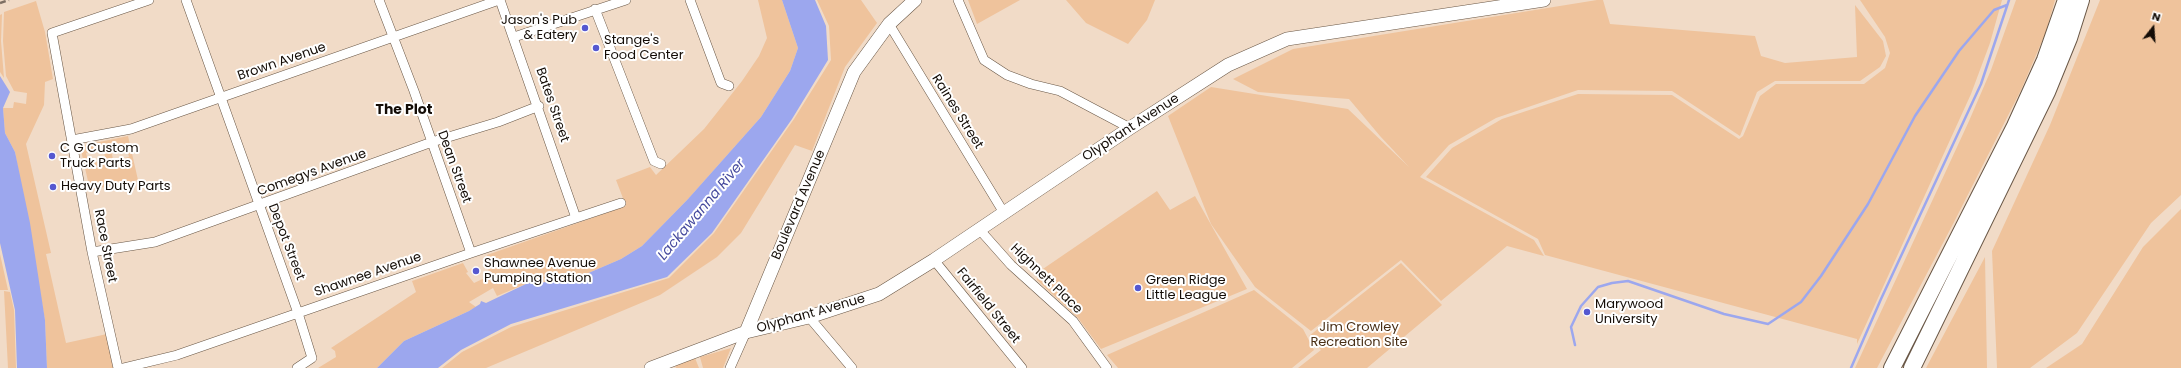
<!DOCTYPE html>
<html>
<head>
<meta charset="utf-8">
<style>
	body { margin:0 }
	#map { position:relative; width:2181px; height:368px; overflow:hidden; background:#f1dbc7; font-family:Poppins,sans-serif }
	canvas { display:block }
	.north { position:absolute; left:2133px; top:8px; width:40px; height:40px; -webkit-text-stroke:3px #fff; paint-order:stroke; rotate:17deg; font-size:11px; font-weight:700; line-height:16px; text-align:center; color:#140d07 }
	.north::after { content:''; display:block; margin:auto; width:14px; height:18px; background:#140d07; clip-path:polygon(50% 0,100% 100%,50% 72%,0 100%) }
</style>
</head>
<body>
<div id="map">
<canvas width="2181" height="368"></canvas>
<div class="north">N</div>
</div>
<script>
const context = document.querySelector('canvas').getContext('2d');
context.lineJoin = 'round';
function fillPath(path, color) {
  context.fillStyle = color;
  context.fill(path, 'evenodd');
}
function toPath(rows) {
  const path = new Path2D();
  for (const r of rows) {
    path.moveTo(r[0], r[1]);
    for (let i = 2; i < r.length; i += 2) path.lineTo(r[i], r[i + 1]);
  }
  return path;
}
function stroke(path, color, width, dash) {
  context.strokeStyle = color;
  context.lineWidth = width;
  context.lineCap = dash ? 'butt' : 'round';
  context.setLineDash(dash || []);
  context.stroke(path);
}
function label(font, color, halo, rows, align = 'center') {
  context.font = font + ' Poppins,sans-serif';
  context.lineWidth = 4;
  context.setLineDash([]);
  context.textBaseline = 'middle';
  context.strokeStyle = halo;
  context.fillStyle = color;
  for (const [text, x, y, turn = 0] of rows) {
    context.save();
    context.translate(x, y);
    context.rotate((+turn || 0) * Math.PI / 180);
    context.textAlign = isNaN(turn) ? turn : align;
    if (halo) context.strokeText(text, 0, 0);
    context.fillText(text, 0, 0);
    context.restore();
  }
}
fillPath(toPath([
	[758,0,782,0,798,48,790,71,761,117,689,198,642,246,621,259,570,281,528,283,497,296,493,288,469,302,476,307,469,311,404,341,377,368,318,368,336,357,335,351,331,348,416,292,412,281,463,263,468,272,466,273,474,283,489,276,487,255,626,206,616,180,650,167,656,175,704,129,742,81,759,56,767,38],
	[817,0,861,0,877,23,845,67,812,151,795,145,741,233,717,257,660,295,486,368,442,368,462,352,511,327,669,278,714,233,794,119,831,60,829,26],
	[968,0,1020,0,977,24],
	[1066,0,1155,0,1147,20,1128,44,1086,23],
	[1597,0,1603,0,1610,24,1755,36,1761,56,1785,63,1857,57,1855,5,1883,41,1886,56,1880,67,1860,81,1775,81,1757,92,1740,136,1672,91,1578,90,1496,118,1449,145,1420,177,1534,240,1544,256,1507,246,1441,301,1401,260,1311,331,1255,287,1211,224,1168,116,1211,87,1348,109,1409,167,1380,136,1349,99,1258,92,1233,79,1293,49],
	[1860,0,2002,0,1990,43,1971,94,1857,344,1857,339,1545,255,1538,239,1426,177,1452,148,1502,119,1578,94,1672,95,1739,139,1743,136,1760,96,1776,84,1864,84,1885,68,1890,53,1885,37],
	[2016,0,2055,0,2046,32,2021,90,1953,224,1877,368,1855,368,1969,121,1991,70],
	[2100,0,2181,0,2181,195,2151,223,2077,333,2030,368,1997,368,1992,251,2050,125],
	[36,1,45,32,53,79,45,82,44,105,26,144,51,253,46,254,66,343,107,334,113,368,47,368,45,320,15,152,5,133,3,108,13,108,14,102,26,104,27,93,14,91,6,76,3,41,4,12],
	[2,14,1,41,4,78,0,72,0,15],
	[128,136,138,180,90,190,80,146],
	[126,145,129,157,113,160,111,148],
	[103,149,106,160,89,164,86,153],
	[1157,191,1170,210,1195,196,1247,289,1101,349,1078,318,1037,280,1037,273],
	[2181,209,2181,368,2046,368,2082,344,2143,247],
	[0,254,8,290,0,290],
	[1985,257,1987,368,1926,368],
	[1401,263,1442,305,1367,368,1298,368,1321,350,1309,336],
	[1254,290,1303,329,1314,350,1292,368,1118,368,1107,355],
	[4,291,10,292,14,310,16,368,8,368],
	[731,348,723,368,703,368,700,357],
	[695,358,699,368,676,368,675,365]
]), '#efc39c');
fillPath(toPath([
	[782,0,815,0,826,26,828,60,792,119,712,233,667,277,511,324,461,350,438,368,377,368,404,341,469,311,480,304,481,301,486,303,528,283,570,281,621,259,642,246,688,199,761,117,790,71,798,48],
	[0,76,10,92,3,108,5,133,15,152,30,223,45,320,47,368,17,368,15,310,0,243]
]), '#9ca7ee');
stroke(toPath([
	[1575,345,1571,327,1581,306,1598,287,1612,283,1628,281,1724,314,1768,324,1801,302,1821,276,1868,204,1915,116,1959,51,1994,10,2007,5],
	[1851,368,1881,299,1981,84,2009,0]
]), '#9ca7ee', 2.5);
const street = toPath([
	[186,0,298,313,312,358,297,368],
	[379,0,414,91,471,253],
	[500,0,576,218],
	[690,0,721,83,729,86],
	[958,0,984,60,1007,75,1031,84,1060,91,1130,128],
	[595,9,654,161,661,164],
	[889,24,1004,213],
	[514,37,626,0],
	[72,140,131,129,499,0],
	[979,229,1011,265,1073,321,1107,368],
	[92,252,155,242,432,142,498,122,539,106],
	[934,260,1022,368],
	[809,317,852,368],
	[118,368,92,252,52,33,149,0],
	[123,368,177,355,471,253,621,203],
	[730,368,746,332]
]);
const secondary = toPath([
	[746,332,854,72,889,24,915,0],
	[651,368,746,332,809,317,879,294,934,260,1130,128,1228,65,1287,39,1544,0]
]);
const highway = toPath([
	[1892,368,2015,126,2045,60,2066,0],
	[1912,368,2047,92,2069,38,2081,0]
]);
stroke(street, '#695746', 10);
stroke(secondary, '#695746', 14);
stroke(highway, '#695746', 18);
stroke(street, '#fff', 9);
stroke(secondary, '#fff', 13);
stroke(highway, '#fff', 16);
stroke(toPath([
	[0,3,9,0]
]), '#7d6f63', 2.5, [6, 3]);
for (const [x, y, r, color] of [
	[585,28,4,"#5558d0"],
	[596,48,4,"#5558d0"],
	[52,156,4,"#5558d0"],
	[53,187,4,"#5558d0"],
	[476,271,4,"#5558d0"],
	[1138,288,4,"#5558d0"],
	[1587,312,4,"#5558d0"]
]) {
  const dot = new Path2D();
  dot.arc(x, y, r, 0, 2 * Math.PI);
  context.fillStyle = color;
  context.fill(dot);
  stroke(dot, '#fff', 1.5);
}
label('13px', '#140d07', '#fff', [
	["Jason's Pub",577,21,"right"],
	["& Eatery",577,36,"right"],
	["Stange's",604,41],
	["Food Center",604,56],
	["C G Custom",60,149],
	["Truck Parts",60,164],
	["Heavy Duty Parts",61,187],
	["Shawnee Avenue",484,264],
	["Pumping Station",484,279],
	["Green Ridge",1146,281],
	["Little League",1146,296],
	["Marywood",1595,305],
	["University",1595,320]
], 'left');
label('13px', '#140d07', '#fff', [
	["Brown Avenue",282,62,-19],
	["Bates Street",552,105,71],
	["Raines Street",957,112,58],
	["Olyphant Avenue",1131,128,-33],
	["Dean Street",454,167,70],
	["Comegys Avenue",312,173,-20],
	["Boulevard Avenue",799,205,-67],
	["Depot Street",286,242,69],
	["Race Street",105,246,79],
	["Shawnee Avenue",368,275,-19],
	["Highnett Place",1046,279,44],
	["Fairfield Street",988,306,51],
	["Olyphant Avenue",811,314,-16]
]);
label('13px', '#492f16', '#fff', [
	["Jim Crowley",1359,328],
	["Recreation Site",1359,343]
]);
label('bold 14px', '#140d07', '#fff', [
	["The Plot",404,110]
]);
label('italic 14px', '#45499d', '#fff', [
	["Lackawanna River",702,210,-50]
]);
</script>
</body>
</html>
